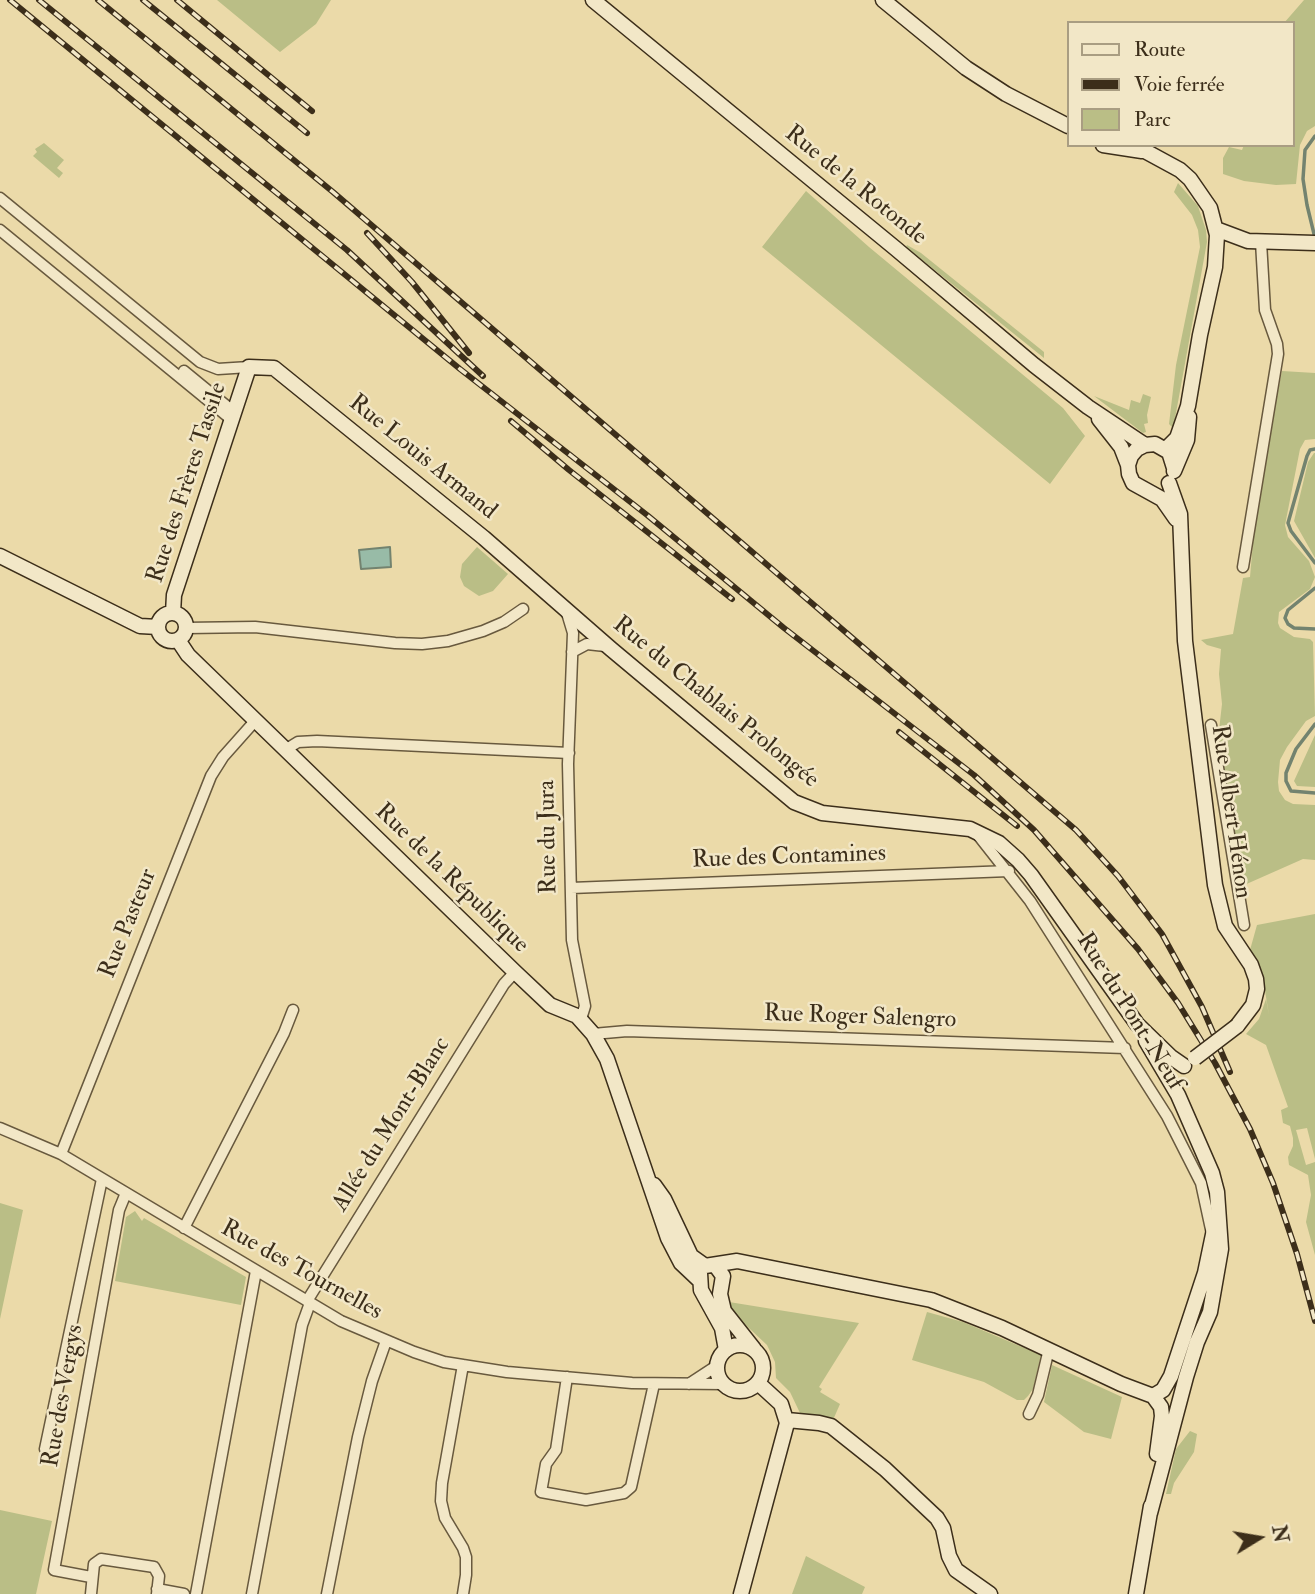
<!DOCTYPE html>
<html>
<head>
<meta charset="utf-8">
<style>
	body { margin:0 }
	#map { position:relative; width:1315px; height:1594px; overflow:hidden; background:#ebdaa9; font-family:"IM FELL Double Pica",serif }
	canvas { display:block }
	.legend { position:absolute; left:1067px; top:21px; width:228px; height:126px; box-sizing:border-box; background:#f2e7c7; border:2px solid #a99d82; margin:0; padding:9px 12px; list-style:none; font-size:21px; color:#3c2e1a }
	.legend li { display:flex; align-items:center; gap:14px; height:35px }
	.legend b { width:35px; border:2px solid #a99d82 }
	.north { position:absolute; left:1224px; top:1503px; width:70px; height:70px; -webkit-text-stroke:5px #f2e7c7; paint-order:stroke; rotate:79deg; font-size:19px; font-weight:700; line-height:28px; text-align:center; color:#3c2e1a }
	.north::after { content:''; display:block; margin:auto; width:24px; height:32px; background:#3c2e1a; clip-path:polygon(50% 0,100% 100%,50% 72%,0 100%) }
</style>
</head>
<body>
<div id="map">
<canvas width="1315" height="1594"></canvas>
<ul class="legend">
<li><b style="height:9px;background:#f2e7c7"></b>Route</li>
<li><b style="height:9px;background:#3c2e1a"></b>Voie ferrée</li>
<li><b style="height:19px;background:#babe86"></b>Parc</li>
</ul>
<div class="north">N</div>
</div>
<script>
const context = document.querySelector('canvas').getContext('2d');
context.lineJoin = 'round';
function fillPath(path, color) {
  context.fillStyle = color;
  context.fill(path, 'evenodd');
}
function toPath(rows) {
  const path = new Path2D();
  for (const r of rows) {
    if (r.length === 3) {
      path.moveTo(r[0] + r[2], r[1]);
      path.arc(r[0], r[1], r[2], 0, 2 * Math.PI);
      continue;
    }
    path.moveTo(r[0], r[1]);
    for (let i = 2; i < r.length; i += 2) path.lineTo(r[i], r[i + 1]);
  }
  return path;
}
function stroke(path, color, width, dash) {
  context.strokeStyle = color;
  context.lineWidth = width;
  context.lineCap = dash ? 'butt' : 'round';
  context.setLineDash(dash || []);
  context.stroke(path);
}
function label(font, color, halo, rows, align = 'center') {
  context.font = font + ' "IM FELL Double Pica",serif';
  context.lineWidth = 5;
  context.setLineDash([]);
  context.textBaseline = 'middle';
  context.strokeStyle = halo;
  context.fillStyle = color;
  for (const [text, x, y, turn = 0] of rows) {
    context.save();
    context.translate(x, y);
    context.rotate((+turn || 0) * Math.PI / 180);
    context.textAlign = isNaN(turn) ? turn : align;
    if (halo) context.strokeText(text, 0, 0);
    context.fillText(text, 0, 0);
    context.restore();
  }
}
fillPath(toPath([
	[217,0,331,0,316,24,280,52],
	[1304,0,1315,0,1315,126,1307,131,1300,145,1296,184,1276,185,1244,181,1223,174,1223,158,1229,147,1242,150,1244,145,1292,145,1292,23,1284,23],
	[44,143,64,160,57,168,63,173,59,178,33,156,37,152,35,149],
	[1178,183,1198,206,1206,230,1207,242,1174,424,1172,427,1169,424,1176,365,1200,247,1198,230,1192,215,1174,192],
	[806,191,869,247,1063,408,1085,436,1050,484,762,247],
	[907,245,921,253,1044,352,1044,358,906,247],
	[1282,371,1315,373,1315,439,1305,440,1300,449,1285,525,1288,537,1309,561,1315,577,1310,589,1279,612,1278,623,1280,628,1294,637,1310,639,1313,642,1315,716,1306,721,1287,747,1280,760,1278,782,1279,791,1285,800,1293,804,1315,805,1315,860,1303,859,1242,886,1218,739,1222,704,1219,674,1221,649,1207,645,1201,640,1233,634,1243,578,1250,577,1257,496],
	[1143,394,1151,397,1147,415,1148,423,1144,424,1146,432,1143,433,1094,396,1129,410,1131,400,1140,403],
	[1314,453,1315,453,1315,558,1294,521,1308,462],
	[477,547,508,574,493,591,479,596,464,586,460,577,462,564],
	[1315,735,1315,787,1297,786,1294,781],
	[1315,914,1315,1159,1307,1128,1296,1130,1306,1165,1315,1162,1315,1255,1306,1222,1311,1195,1308,1175,1289,1165,1288,1157,1293,1146,1293,1138,1290,1126,1283,1123,1281,1110,1288,1107,1266,1045,1246,1034,1259,1019,1266,999,1269,1015,1262,973,1250,950,1257,925],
	[0,1203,23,1210,0,1319],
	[135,1211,142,1221,144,1218,246,1277,241,1305,115,1281,126,1217],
	[729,1302,859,1323,819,1387,822,1389,820,1392,840,1404,833,1420,807,1416,800,1413,790,1392,776,1378,775,1362,767,1345,734,1314],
	[927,1312,963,1322,1041,1355,1033,1389,1028,1396,1024,1400,1017,1400,984,1382,912,1360],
	[1052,1365,1122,1397,1111,1439,1084,1432,1044,1402],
	[1190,1431,1197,1434,1194,1452,1174,1483,1171,1494,1166,1494,1176,1449],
	[0,1510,52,1521,36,1594,0,1594],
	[806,1556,865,1587,862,1594,792,1594]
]), '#babe86');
const water = toPath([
	[390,547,391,567,361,569,359,550,390,547]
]);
fillPath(water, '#98bba7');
stroke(water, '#73836f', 2);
stroke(toPath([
	[1315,136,1305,150,1303,179,1307,205,1315,238],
	[1315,449,1310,450,1307,456,1288,523,1291,531,1315,563],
	[1315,588,1288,610,1285,618,1288,624,1294,628,1315,629],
	[1315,724,1296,749,1286,773,1286,781,1291,791,1315,793]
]), '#73836f', 3.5);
const street = toPath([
	[0,198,200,362,218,369,249,367],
	[0,230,232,420],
	[184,371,234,412],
	[1243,567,1278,354,1277,344,1265,310,1261,242],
	[567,613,573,633,568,764,572,940,585,1006,581,1019],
	[186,628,255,627,395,643,422,644,448,641,483,631,504,622,523,609],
	[572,652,587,644,605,646],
	[1211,725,1244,925],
	[285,750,298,742,317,741,569,753],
	[978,835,1030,901,1167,1116,1201,1183,1212,1234],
	[571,888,1009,871],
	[593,1034,627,1031,1125,1048],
	[0,1128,61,1154,341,1321,414,1352,444,1362,507,1372,632,1383,724,1384],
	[61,1154,211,776,223,757,255,721],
	[184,1228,284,1033,293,1010],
	[307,1301,504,984,515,972],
	[567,1377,556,1450,546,1464,541,1492,586,1500,624,1493,631,1487,654,1384],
	[689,1384,718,1365],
	[1029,1414,1038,1395,1049,1349],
	[45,1449,102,1179],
	[91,1577,54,1570,119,1210,126,1193],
	[157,1589,184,1594],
	[91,1594,94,1564,101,1559,154,1567,159,1576,157,1594],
	[196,1594,256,1271],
	[252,1594,302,1325,310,1303],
	[327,1594,358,1437,372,1381,386,1341],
	[463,1594,466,1575,466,1557,463,1548,445,1518,441,1501,442,1483,463,1365]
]);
const secondary = toPath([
	[593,0,895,248,1034,365,1088,407,1145,445],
	[883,0,966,68,1006,94,1068,126],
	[1103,145,1142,151],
	[1134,145,1180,170,1190,179,1210,208,1217,235,1215,267,1200,335,1188,406,1177,438,1166,449],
	[1216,229,1248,241,1315,243],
	[1099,419,1121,447,1128,465],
	[1174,468,1169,452,1155,444,1145,445,1137,449,1131,456,1128,465,1129,474,1133,483,1162,499,1176,519],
	[1174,471,1187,440,1189,417],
	[1169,483,1180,514,1185,641,1215,885,1225,926,1251,965,1256,979,1257,989,1253,1005,1237,1026],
	[0,556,140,626,158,627],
	[172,627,14],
	[173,613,174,595,249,367,274,368,484,538,611,649,794,802,822,813,970,829,999,843,1018,860,1031,875,1137,1024,1171,1057,1184,1066],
	[178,640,188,655,515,972,550,1005,577,1016,593,1034,607,1059,668,1238,681,1263,699,1280],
	[1146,1041,1178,1095,1212,1173,1217,1192,1221,1249,1210,1312,1197,1342,1186,1377,1150,1513],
	[654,1185,664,1199,691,1256,705,1266,737,1261,931,1300,1002,1328,1121,1384,1153,1396],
	[715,1265,723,1276,720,1294,724,1311,754,1349],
	[700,1273,701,1290,722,1328,726,1350],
	[740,1368,23],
	[1153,1396,1163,1390,1171,1376,1205,1273,1215,1225],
	[1153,1396,1161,1407,1162,1416,1157,1454],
	[787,1420,819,1423,831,1426,885,1469,937,1518,943,1528,949,1556,956,1570,990,1594],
	[741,1594,787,1423,781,1404,758,1383],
	[1136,1594,1151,1506]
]);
stroke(street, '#68593e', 13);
stroke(secondary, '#3c2e1a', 17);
stroke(street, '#f2e7c7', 10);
stroke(secondary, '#f2e7c7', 14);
const rail = toPath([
	[10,0,460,369,647,515,784,628,974,775,1034,830,1138,949,1178,1003,1215,1063,1250,1129,1273,1183,1297,1254,1315,1321],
	[39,0,347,250,483,376],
	[98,0,333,192,1076,830,1118,876,1162,934,1202,1007,1230,1072],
	[143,0,307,133],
	[177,0,312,111],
	[367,233,412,282,469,353],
	[511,421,569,470,732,599],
	[899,732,1017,826]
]);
stroke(rail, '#3c2e1a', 6);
stroke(rail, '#f2e7c7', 3.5, [10]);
const secondaryBridge = toPath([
	[1195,1058,1237,1026]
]);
stroke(secondaryBridge, '#3c2e1a', 17, []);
stroke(secondaryBridge, '#f2e7c7', 14);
label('24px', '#3c2e1a', '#f2e7c7', [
	["Rue de la Rotonde",855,186,39],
	["Rue Louis Armand",422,458,39],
	["Rue des Frères Tassile",188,483,-72],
	["Rue du Chablais Prolongée",715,703,39],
	["Rue Albert Hénon",1230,812,82],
	["Rue du Jura",549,837,-91],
	["Rue des Contamines",789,858,-2],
	["Rue de la République",451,879,44],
	["Rue Pasteur",129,924,-68],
	["Rue du Pont-Neuf",1129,1012,58],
	["Rue Roger Salengro",860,1018,2],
	["Allée du Mont-Blanc",392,1125,-58],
	["Rue des Tournelles",301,1271,29],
	["Rue des Vergys",64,1396,-80]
]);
</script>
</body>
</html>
